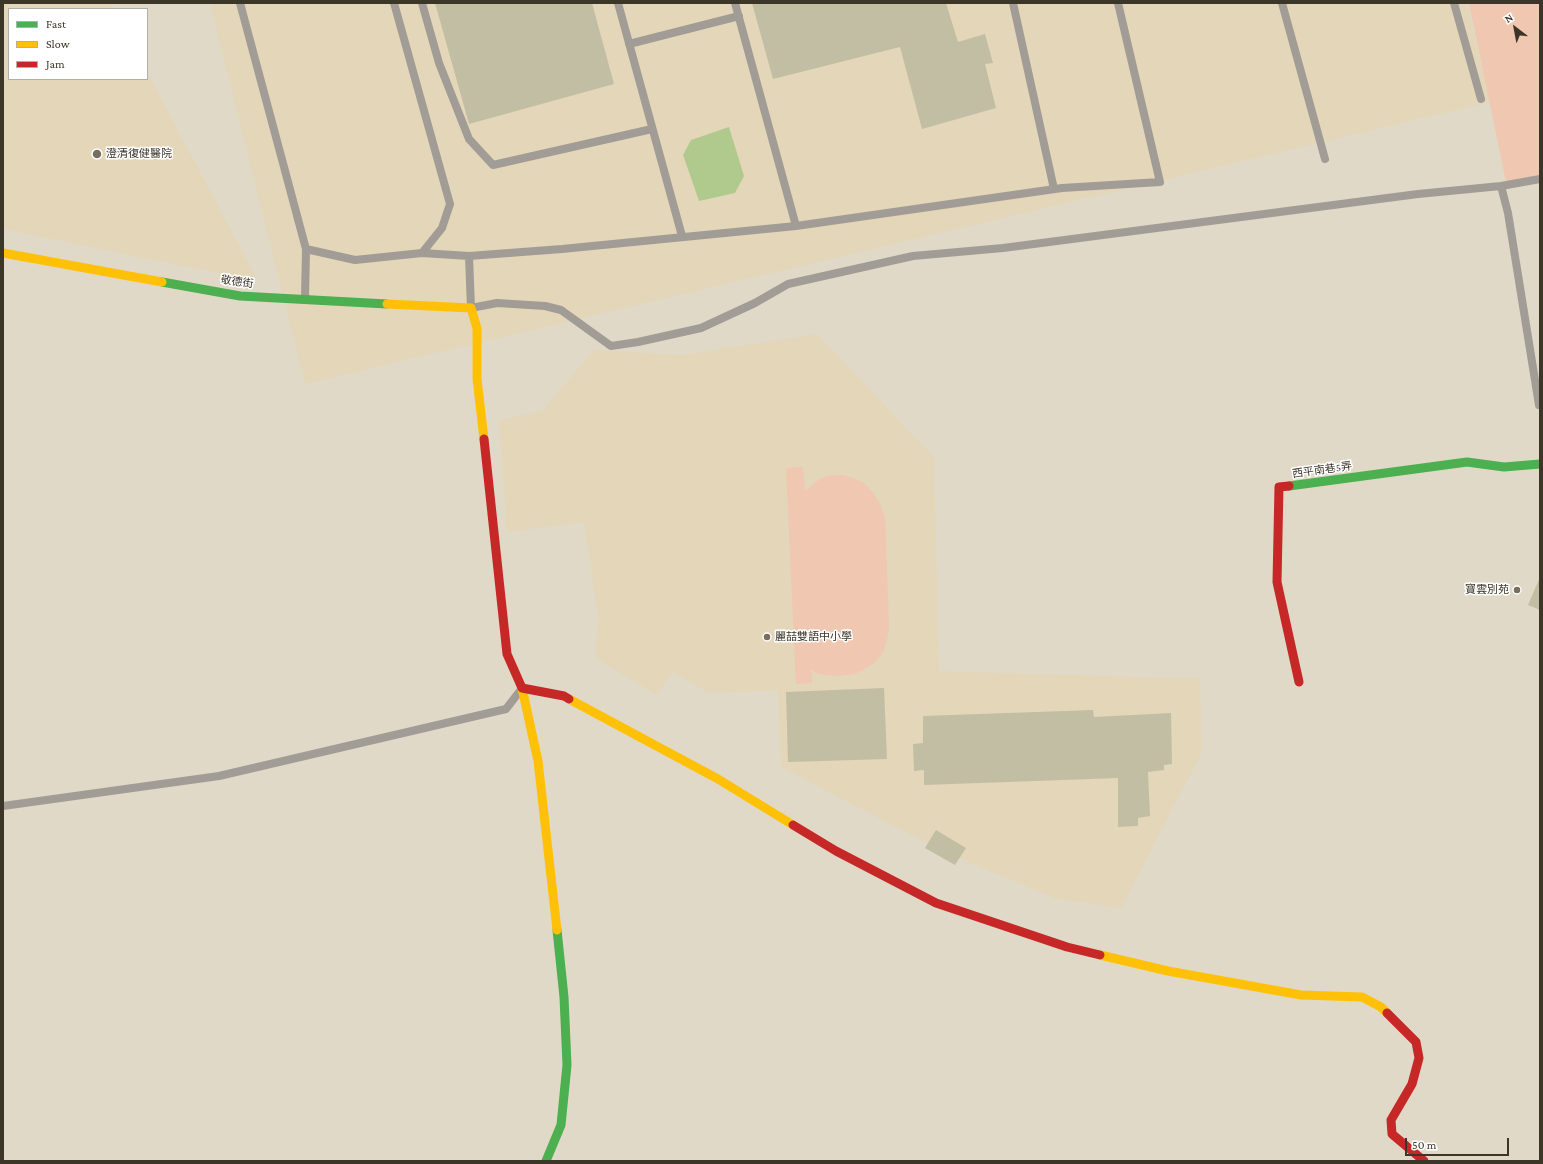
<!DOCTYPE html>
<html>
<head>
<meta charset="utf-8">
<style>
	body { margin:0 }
	#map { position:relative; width:1543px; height:1164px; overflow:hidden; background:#e1d9c7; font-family:"Crimson Pro",serif }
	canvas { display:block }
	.frame { position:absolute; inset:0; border:4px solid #3c3629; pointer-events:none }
	.legend { position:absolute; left:8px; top:8px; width:140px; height:72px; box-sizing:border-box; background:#fff; border:1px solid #b1afa9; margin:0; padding:5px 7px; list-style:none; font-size:12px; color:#3c3629 }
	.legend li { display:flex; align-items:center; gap:8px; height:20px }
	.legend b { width:20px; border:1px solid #b1afa9 }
	.north { position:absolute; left:1495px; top:8px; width:40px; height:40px; -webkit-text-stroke:3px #fff; paint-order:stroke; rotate:328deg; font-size:11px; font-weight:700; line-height:16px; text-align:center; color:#3c3629 }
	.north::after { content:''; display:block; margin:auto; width:14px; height:18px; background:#3c3629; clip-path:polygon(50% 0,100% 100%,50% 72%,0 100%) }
	.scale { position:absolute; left:1405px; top:1138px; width:104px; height:18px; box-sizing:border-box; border:2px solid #3c3629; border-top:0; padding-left:5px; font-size:12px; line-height:14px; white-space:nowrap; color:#3c3629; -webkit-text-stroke:3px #fff; paint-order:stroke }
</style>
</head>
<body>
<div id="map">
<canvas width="1543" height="1164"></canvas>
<div class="frame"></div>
<ul class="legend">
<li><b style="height:5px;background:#4caf50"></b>Fast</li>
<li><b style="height:5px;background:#ffc107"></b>Slow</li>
<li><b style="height:5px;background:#c62828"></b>Jam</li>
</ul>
<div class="north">N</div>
<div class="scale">50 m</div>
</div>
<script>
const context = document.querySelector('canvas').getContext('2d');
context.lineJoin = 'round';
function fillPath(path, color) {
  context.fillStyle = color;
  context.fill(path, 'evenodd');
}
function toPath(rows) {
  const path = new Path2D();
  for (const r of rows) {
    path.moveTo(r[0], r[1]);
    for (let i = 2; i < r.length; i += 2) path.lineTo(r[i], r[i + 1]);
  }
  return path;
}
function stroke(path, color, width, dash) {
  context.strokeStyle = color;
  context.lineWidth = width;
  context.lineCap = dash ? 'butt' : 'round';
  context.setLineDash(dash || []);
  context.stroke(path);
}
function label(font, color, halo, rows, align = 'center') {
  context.font = font + ' "Crimson Pro","Noto Sans TC",serif';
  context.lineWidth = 3;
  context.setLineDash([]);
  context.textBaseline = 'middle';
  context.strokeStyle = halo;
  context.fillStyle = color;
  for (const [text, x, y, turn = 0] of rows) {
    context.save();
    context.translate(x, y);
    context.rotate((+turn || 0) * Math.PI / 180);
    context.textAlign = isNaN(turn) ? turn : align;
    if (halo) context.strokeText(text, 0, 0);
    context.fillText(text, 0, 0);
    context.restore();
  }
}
fillPath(toPath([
	[3,3,111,3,114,9,9,9,9,79,147,79,147,72,258,281,3,229],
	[210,3,1467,3,1490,102,305,384],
	[817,334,934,457,939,671,1200,679,1202,752,1121,908,1054,898,964,860,898,828,781,767,778,690,709,693,672,672,657,695,595,658,598,615,584,522,507,532,499,420,542,411,594,350,682,355]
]), '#e4d6b8');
fillPath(toPath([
	[1469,3,1540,3,1540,175,1506,182],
	[803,467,805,491,817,481,827,476,842,475,854,478,864,483,874,494,880,504,885,517,889,626,887,641,882,654,873,664,865,669,855,674,839,676,818,674,811,669,812,683,796,684,786,468]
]), '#f0c7b0');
fillPath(toPath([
	[729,127,744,176,735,193,699,201,683,155,691,140]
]), '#b0ca8d');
fillPath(toPath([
	[435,3,592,3,614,84,469,124],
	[752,3,946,3,958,42,985,34,993,63,985,64,996,108,922,129,900,47,773,79],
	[1540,577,1540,610,1528,605],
	[884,688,887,759,788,762,786,692],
	[1093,710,1094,717,1171,713,1172,764,1164,765,1164,770,1148,772,1150,816,1138,818,1138,826,1118,827,1118,778,924,785,924,770,914,771,913,744,923,743,923,716],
	[936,830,966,848,955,865,925,848]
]), '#c2bea4');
stroke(toPath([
	[240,3,306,249,305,299],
	[422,3,439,63,469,139,493,165,652,129],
	[618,3,682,236],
	[735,3,796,226],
	[1013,3,1054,189],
	[1118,3,1160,182,1062,188,796,226,562,249,469,256,471,308,497,303,545,306,561,310,611,346,638,342,701,328,755,303,788,284,913,256,1003,248,1418,194,1501,186,1540,179],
	[1282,3,1325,159],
	[1454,3,1481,99],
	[629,44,739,16],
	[1501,186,1508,213,1539,405],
	[306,249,355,260,422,253,442,228,450,204,394,3],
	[422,253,469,256],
	[3,806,219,776,506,709,520,691]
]), '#a19c96', 8);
stroke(toPath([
	[162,282,240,296,387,304],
	[1289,486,1467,462,1504,467,1540,464],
	[546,1161,561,1125,567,1065,564,997,557,930]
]), '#4caf50', 9);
stroke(toPath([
	[3,253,162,282],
	[387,304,471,308,477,328,477,379,484,439],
	[522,688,538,761,557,930],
	[569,699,718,779,793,825],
	[1100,955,1168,971,1301,995,1362,997,1381,1007,1387,1013]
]), '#ffc107', 9);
stroke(toPath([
	[484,439,507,654,522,688,564,696,569,699],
	[1289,486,1279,487,1277,582,1299,682],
	[793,825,836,851,936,903,1067,947,1100,955],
	[1387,1013,1416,1042,1419,1058,1412,1084,1391,1120,1392,1134,1424,1161]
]), '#c62828', 9);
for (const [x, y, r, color] of [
	[97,154,5,"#766f60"],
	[1517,590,4,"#766f60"],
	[767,637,4,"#766f60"]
]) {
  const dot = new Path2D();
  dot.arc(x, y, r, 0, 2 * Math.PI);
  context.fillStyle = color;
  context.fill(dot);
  stroke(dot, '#fff', 1.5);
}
label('11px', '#3c3629', '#fff', [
	["澄清復健醫院",106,154],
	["寶雲別苑",1509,590,"right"],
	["麗喆雙語中小學",775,637]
], 'left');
label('11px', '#3c3629', '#fff', [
	["敬德街",237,282,8],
	["西平南巷5弄",1322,470,-8]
]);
</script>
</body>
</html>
